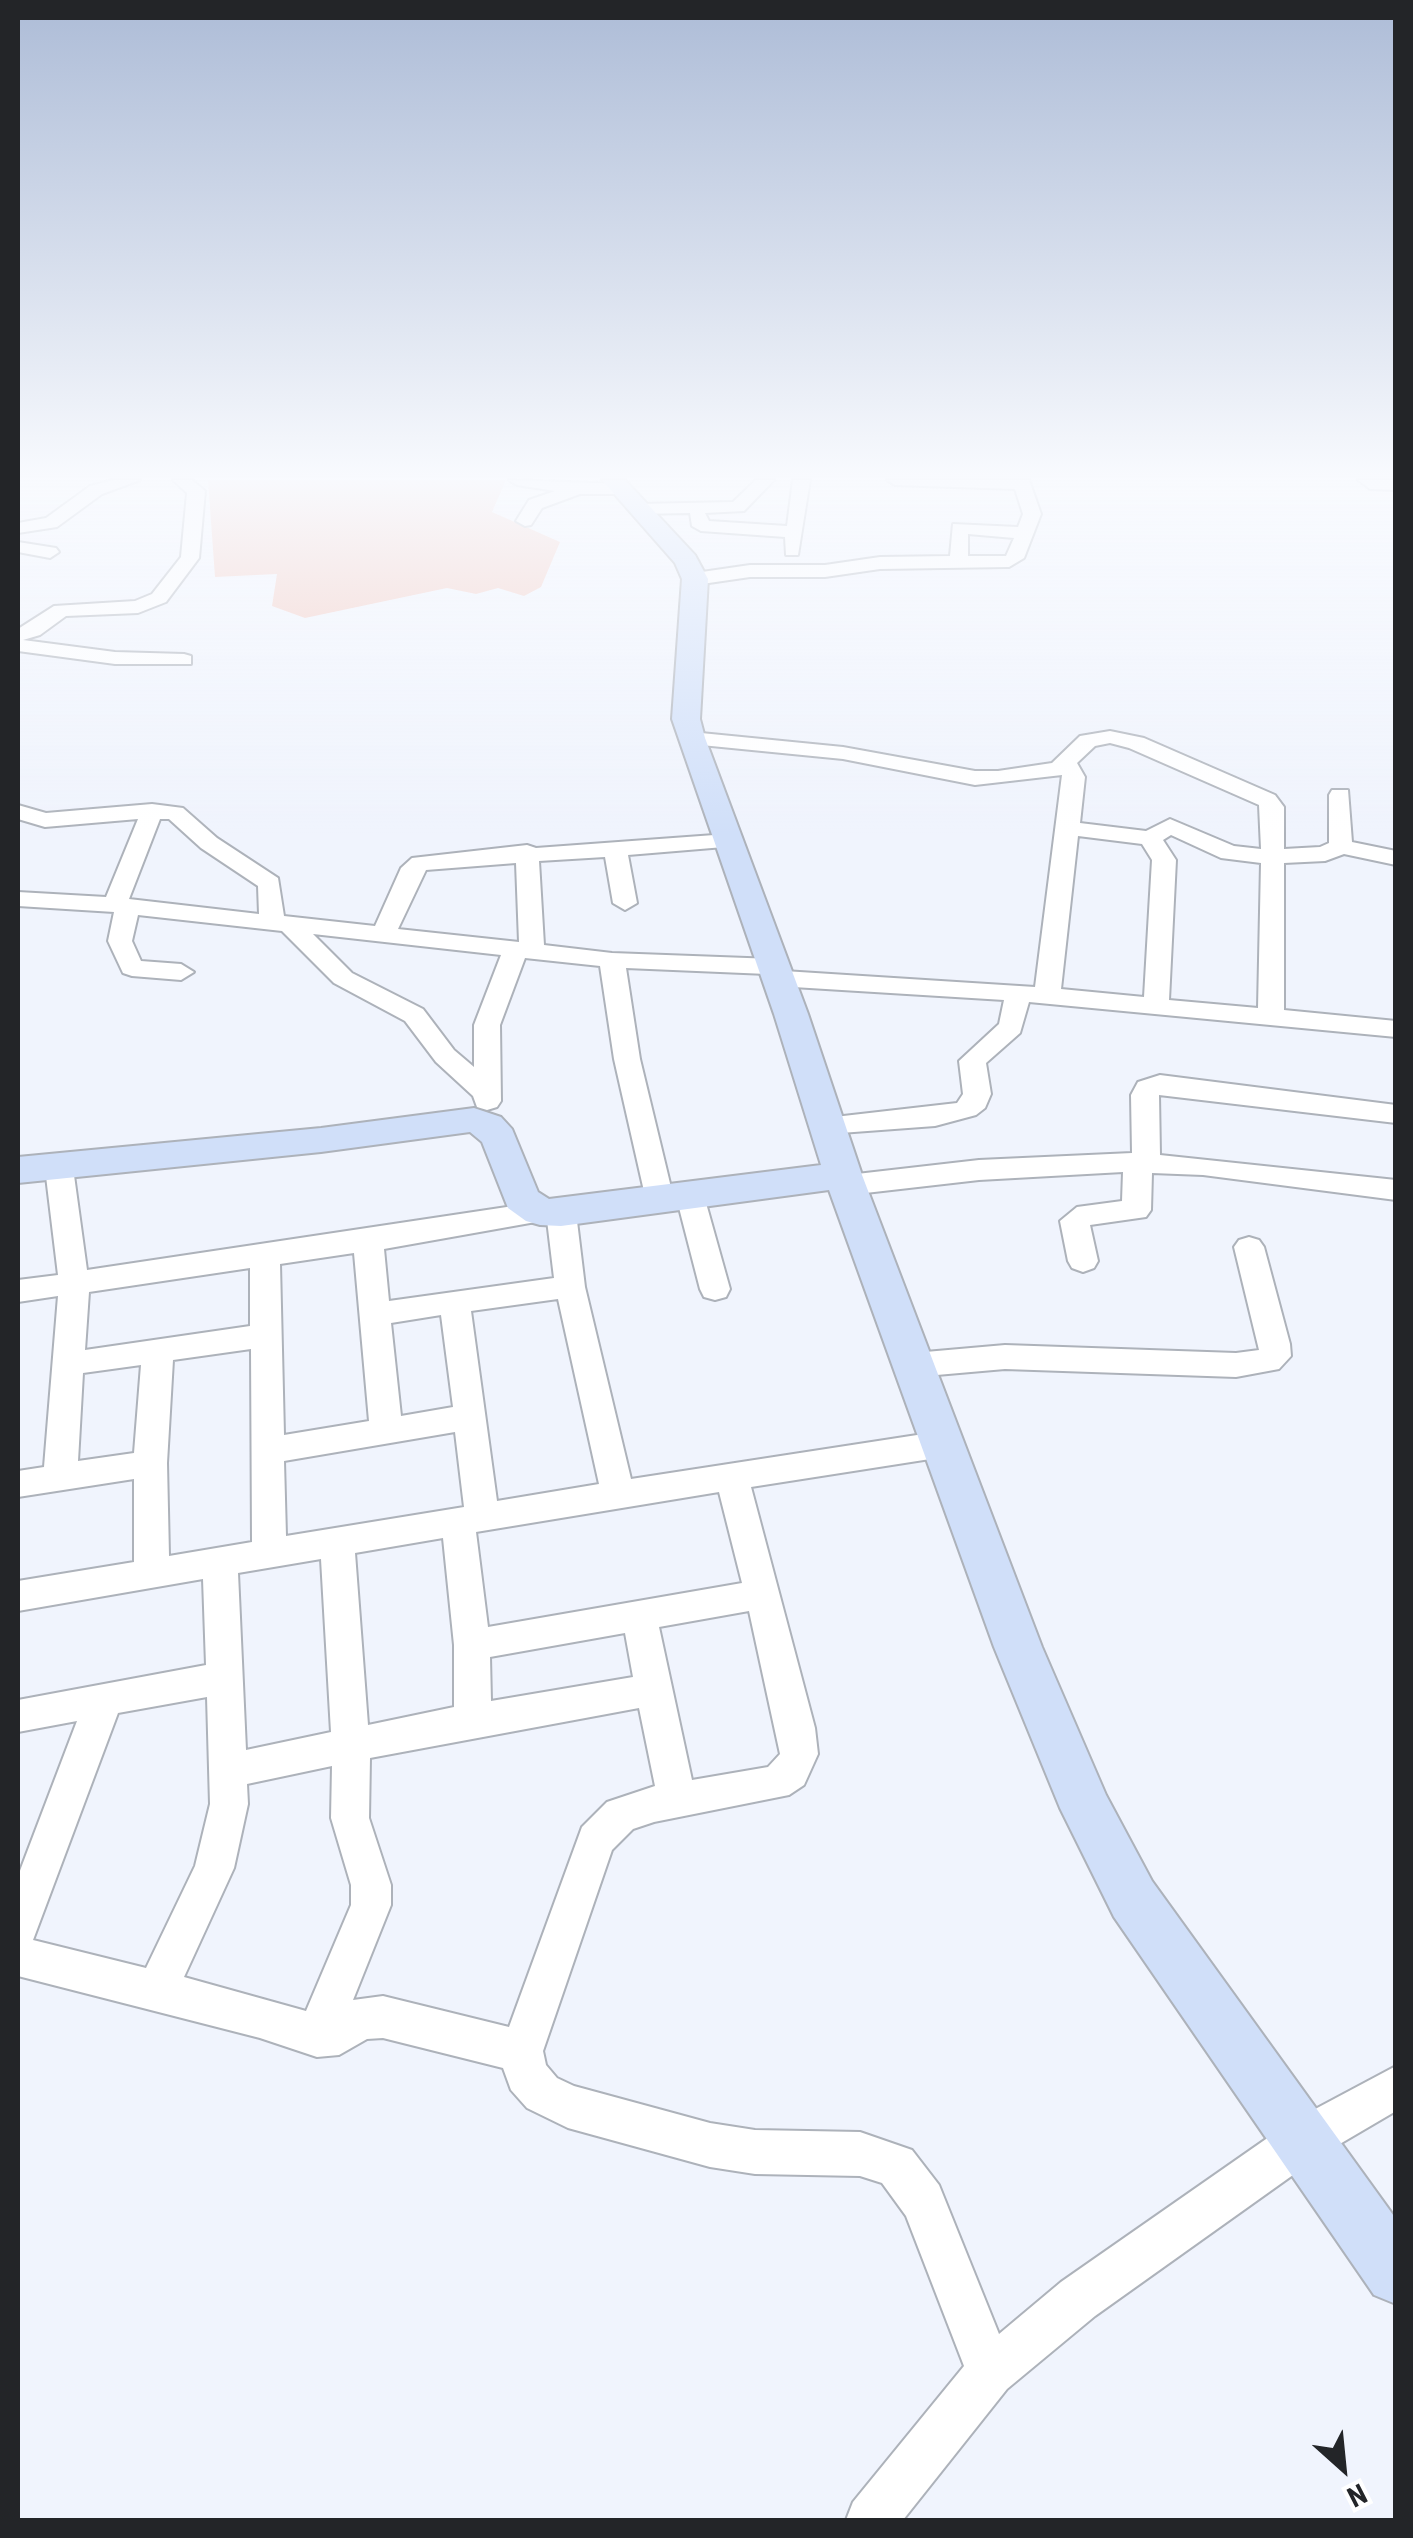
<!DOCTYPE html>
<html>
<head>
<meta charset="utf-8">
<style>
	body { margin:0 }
	#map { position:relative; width:1413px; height:2538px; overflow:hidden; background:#f0f4fd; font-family:"Roboto Condensed",sans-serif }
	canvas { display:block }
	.frame { position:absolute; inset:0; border:20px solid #232528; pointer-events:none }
	.north { position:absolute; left:1293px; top:2418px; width:100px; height:100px; -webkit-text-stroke:8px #fff; paint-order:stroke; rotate:153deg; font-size:28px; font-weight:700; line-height:40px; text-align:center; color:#232528 }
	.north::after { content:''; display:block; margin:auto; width:35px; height:45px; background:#232528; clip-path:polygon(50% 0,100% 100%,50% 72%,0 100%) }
</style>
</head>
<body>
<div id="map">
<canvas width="1413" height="2538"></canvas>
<div class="frame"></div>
<div class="north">N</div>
</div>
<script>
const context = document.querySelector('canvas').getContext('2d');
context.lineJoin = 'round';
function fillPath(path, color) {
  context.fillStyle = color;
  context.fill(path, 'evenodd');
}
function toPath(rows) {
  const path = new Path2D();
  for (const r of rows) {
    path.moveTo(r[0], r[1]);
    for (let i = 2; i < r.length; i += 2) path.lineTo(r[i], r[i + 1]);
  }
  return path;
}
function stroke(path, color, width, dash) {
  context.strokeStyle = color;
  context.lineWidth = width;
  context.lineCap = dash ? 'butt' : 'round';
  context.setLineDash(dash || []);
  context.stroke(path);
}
fillPath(toPath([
	[208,480,506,480,492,512,560,542,541,587,524,596,498,588,476,594,447,588,305,618,272,606,277,574,215,577]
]), '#f4c8be');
const street = toPath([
	[113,480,140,480,102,494,57,527,18,533,18,523,46,518,90,486,113,480],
	[173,480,192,480,205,491,199,558,166,602,138,613,66,616,40,635,23,640,115,652,184,654,191,656,191,664,115,664,18,651,18,629,54,606,135,601,152,594,181,557,187,493,173,480],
	[509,480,623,484,632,489,623,494,580,494,542,508,531,525,525,526,516,521,529,500,555,491,517,485,509,480],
	[756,480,774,480,744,511,705,513,709,521,787,526,793,480,810,480,798,555,786,555,785,537,701,531,692,526,690,513,637,514,628,509,637,504,733,502,756,480],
	[887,480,1029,480,1041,514,1024,558,1009,567,880,569,825,577,750,577,695,585,686,579,695,573,750,565,825,565,880,557,950,556,953,524,1018,527,1023,514,1015,489,895,485,887,480],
	[968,534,1014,538,1006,556,968,556,968,534],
	[1358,480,1396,480,1396,490,1370,489,1358,480],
	[18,542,56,548,59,552,50,558,18,552,18,542],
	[1110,731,1144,738,1275,795,1284,807,1284,849,1320,847,1329,843,1329,795,1332,790,1348,790,1352,842,1396,851,1396,865,1344,854,1325,861,1284,863,1284,1010,1396,1021,1396,1037,1029,1002,1020,1033,986,1063,991,1094,985,1108,976,1115,935,1126,827,1134,817,1131,813,1125,817,1119,957,1103,963,1094,959,1061,999,1024,1004,1000,777,986,768,983,764,978,767,974,626,968,640,1059,674,1200,670,1207,660,1210,650,1207,646,1200,614,1059,600,966,525,958,500,1025,501,1101,497,1107,487,1110,477,1107,473,1096,436,1062,405,1021,334,983,282,931,138,915,132,941,141,961,181,964,194,972,181,980,132,976,123,973,108,941,114,912,18,906,18,892,106,897,138,819,45,827,18,819,18,805,46,813,152,804,183,808,217,838,278,878,284,916,375,926,401,868,412,858,527,845,536,848,728,834,736,836,740,841,736,846,628,855,637,903,625,910,613,903,605,857,539,861,544,945,612,953,774,959,783,962,787,967,784,971,1035,987,1062,775,975,785,843,759,691,744,680,738,691,732,843,747,975,771,998,771,1052,763,1080,736,1110,731],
	[1110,743,1129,748,1259,805,1261,849,1234,846,1170,819,1146,831,1080,823,1085,777,1077,763,1095,746,1110,743],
	[160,819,169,819,201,848,258,886,259,914,129,899,160,819],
	[1171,835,1221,858,1261,863,1258,1008,1169,1000,1176,860,1163,840,1171,835],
	[1078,836,1142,844,1152,860,1144,997,1061,989,1078,836],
	[516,863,519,942,398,929,426,870,516,863],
	[313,934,501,955,474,1025,474,1067,454,1050,423,1009,352,973,313,934],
	[1160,1075,1396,1105,1396,1123,1159,1095,1160,1155,1396,1180,1396,1200,1203,1175,1152,1173,1151,1210,1146,1217,1090,1225,1098,1261,1094,1268,1083,1272,1072,1268,1068,1261,1060,1221,1077,1207,1122,1201,1123,1172,979,1180,848,1195,838,1192,834,1185,838,1178,848,1175,979,1160,1132,1153,1131,1095,1138,1082,1160,1075],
	[59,1159,69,1161,73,1168,87,1270,540,1202,571,1206,576,1213,585,1287,631,1479,943,1431,955,1435,959,1444,955,1453,943,1457,751,1487,815,1728,818,1754,804,1785,789,1795,654,1822,633,1829,612,1850,543,2051,546,2065,557,2078,574,2086,710,2123,755,2130,860,2132,912,2150,939,2185,999,2334,1061,2282,1289,2123,1396,2066,1396,2111,1321,2155,1095,2316,1007,2389,903,2520,846,2520,853,2502,964,2366,906,2216,882,2183,860,2176,755,2174,710,2167,568,2128,527,2108,511,2090,503,2068,383,2038,367,2039,339,2055,317,2057,260,2038,18,1976,18,1876,77,1721,18,1732,18,1700,206,1665,203,1579,18,1611,18,1581,134,1562,134,1479,18,1497,18,1471,44,1467,58,1296,18,1302,18,1280,58,1275,45,1168,49,1161,59,1159],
	[547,1220,554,1278,389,1301,384,1249,547,1220],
	[354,1253,369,1421,284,1435,280,1264,354,1253],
	[250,1268,250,1326,85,1350,89,1292,250,1268],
	[558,1299,599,1484,497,1501,471,1311,558,1299],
	[441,1315,453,1407,401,1416,391,1323,441,1315],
	[251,1349,252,1542,169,1556,167,1463,173,1360,251,1349],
	[141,1365,134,1453,78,1461,83,1373,141,1365],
	[455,1432,464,1507,286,1536,284,1461,455,1432],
	[719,1492,742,1583,488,1627,476,1532,719,1492],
	[443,1538,454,1645,454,1707,368,1725,355,1553,443,1538],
	[321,1559,331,1732,246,1750,238,1573,321,1559],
	[749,1611,780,1754,768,1767,692,1780,659,1627,749,1611],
	[625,1633,633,1677,491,1701,490,1657,625,1633],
	[207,1697,210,1804,195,1866,146,1968,33,1940,118,1713,207,1697],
	[639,1708,655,1786,607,1802,582,1827,509,2027,383,1996,353,2000,391,1905,391,1885,369,1818,370,1758,639,1708],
	[332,1766,331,1818,351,1885,351,1905,306,2011,184,1977,234,1868,248,1804,247,1784,332,1766],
	[690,1186,700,1189,704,1196,730,1289,726,1297,715,1300,704,1297,700,1289,676,1196,680,1189,690,1186],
	[1249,1237,1259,1240,1264,1247,1290,1344,1291,1356,1279,1369,1236,1377,1005,1369,914,1377,903,1373,898,1365,903,1357,914,1353,1005,1345,1236,1353,1259,1350,1234,1247,1239,1240,1249,1237]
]);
const secondary = toPath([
	[602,480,625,480,695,555,708,579,700,719,705,738,808,1014,862,1175,1042,1647,1106,1795,1152,1881,1396,2219,1396,2304,1374,2295,1114,1917,1060,1808,994,1647,829,1190,561,1226,540,1225,526,1221,508,1208,482,1142,470,1132,321,1152,18,1183,18,1157,321,1128,474,1108,501,1117,512,1129,538,1192,549,1199,821,1165,774,1014,672,719,682,579,675,563,602,480]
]);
stroke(street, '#adb2ba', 4);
stroke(secondary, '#adb2ba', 4);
fillPath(street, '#fff');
fillPath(secondary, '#d0dff9');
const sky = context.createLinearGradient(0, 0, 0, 835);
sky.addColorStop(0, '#adbcd7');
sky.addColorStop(0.57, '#f8fafe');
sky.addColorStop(1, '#f8fafe00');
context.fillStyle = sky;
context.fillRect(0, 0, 1413, 835);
</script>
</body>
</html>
